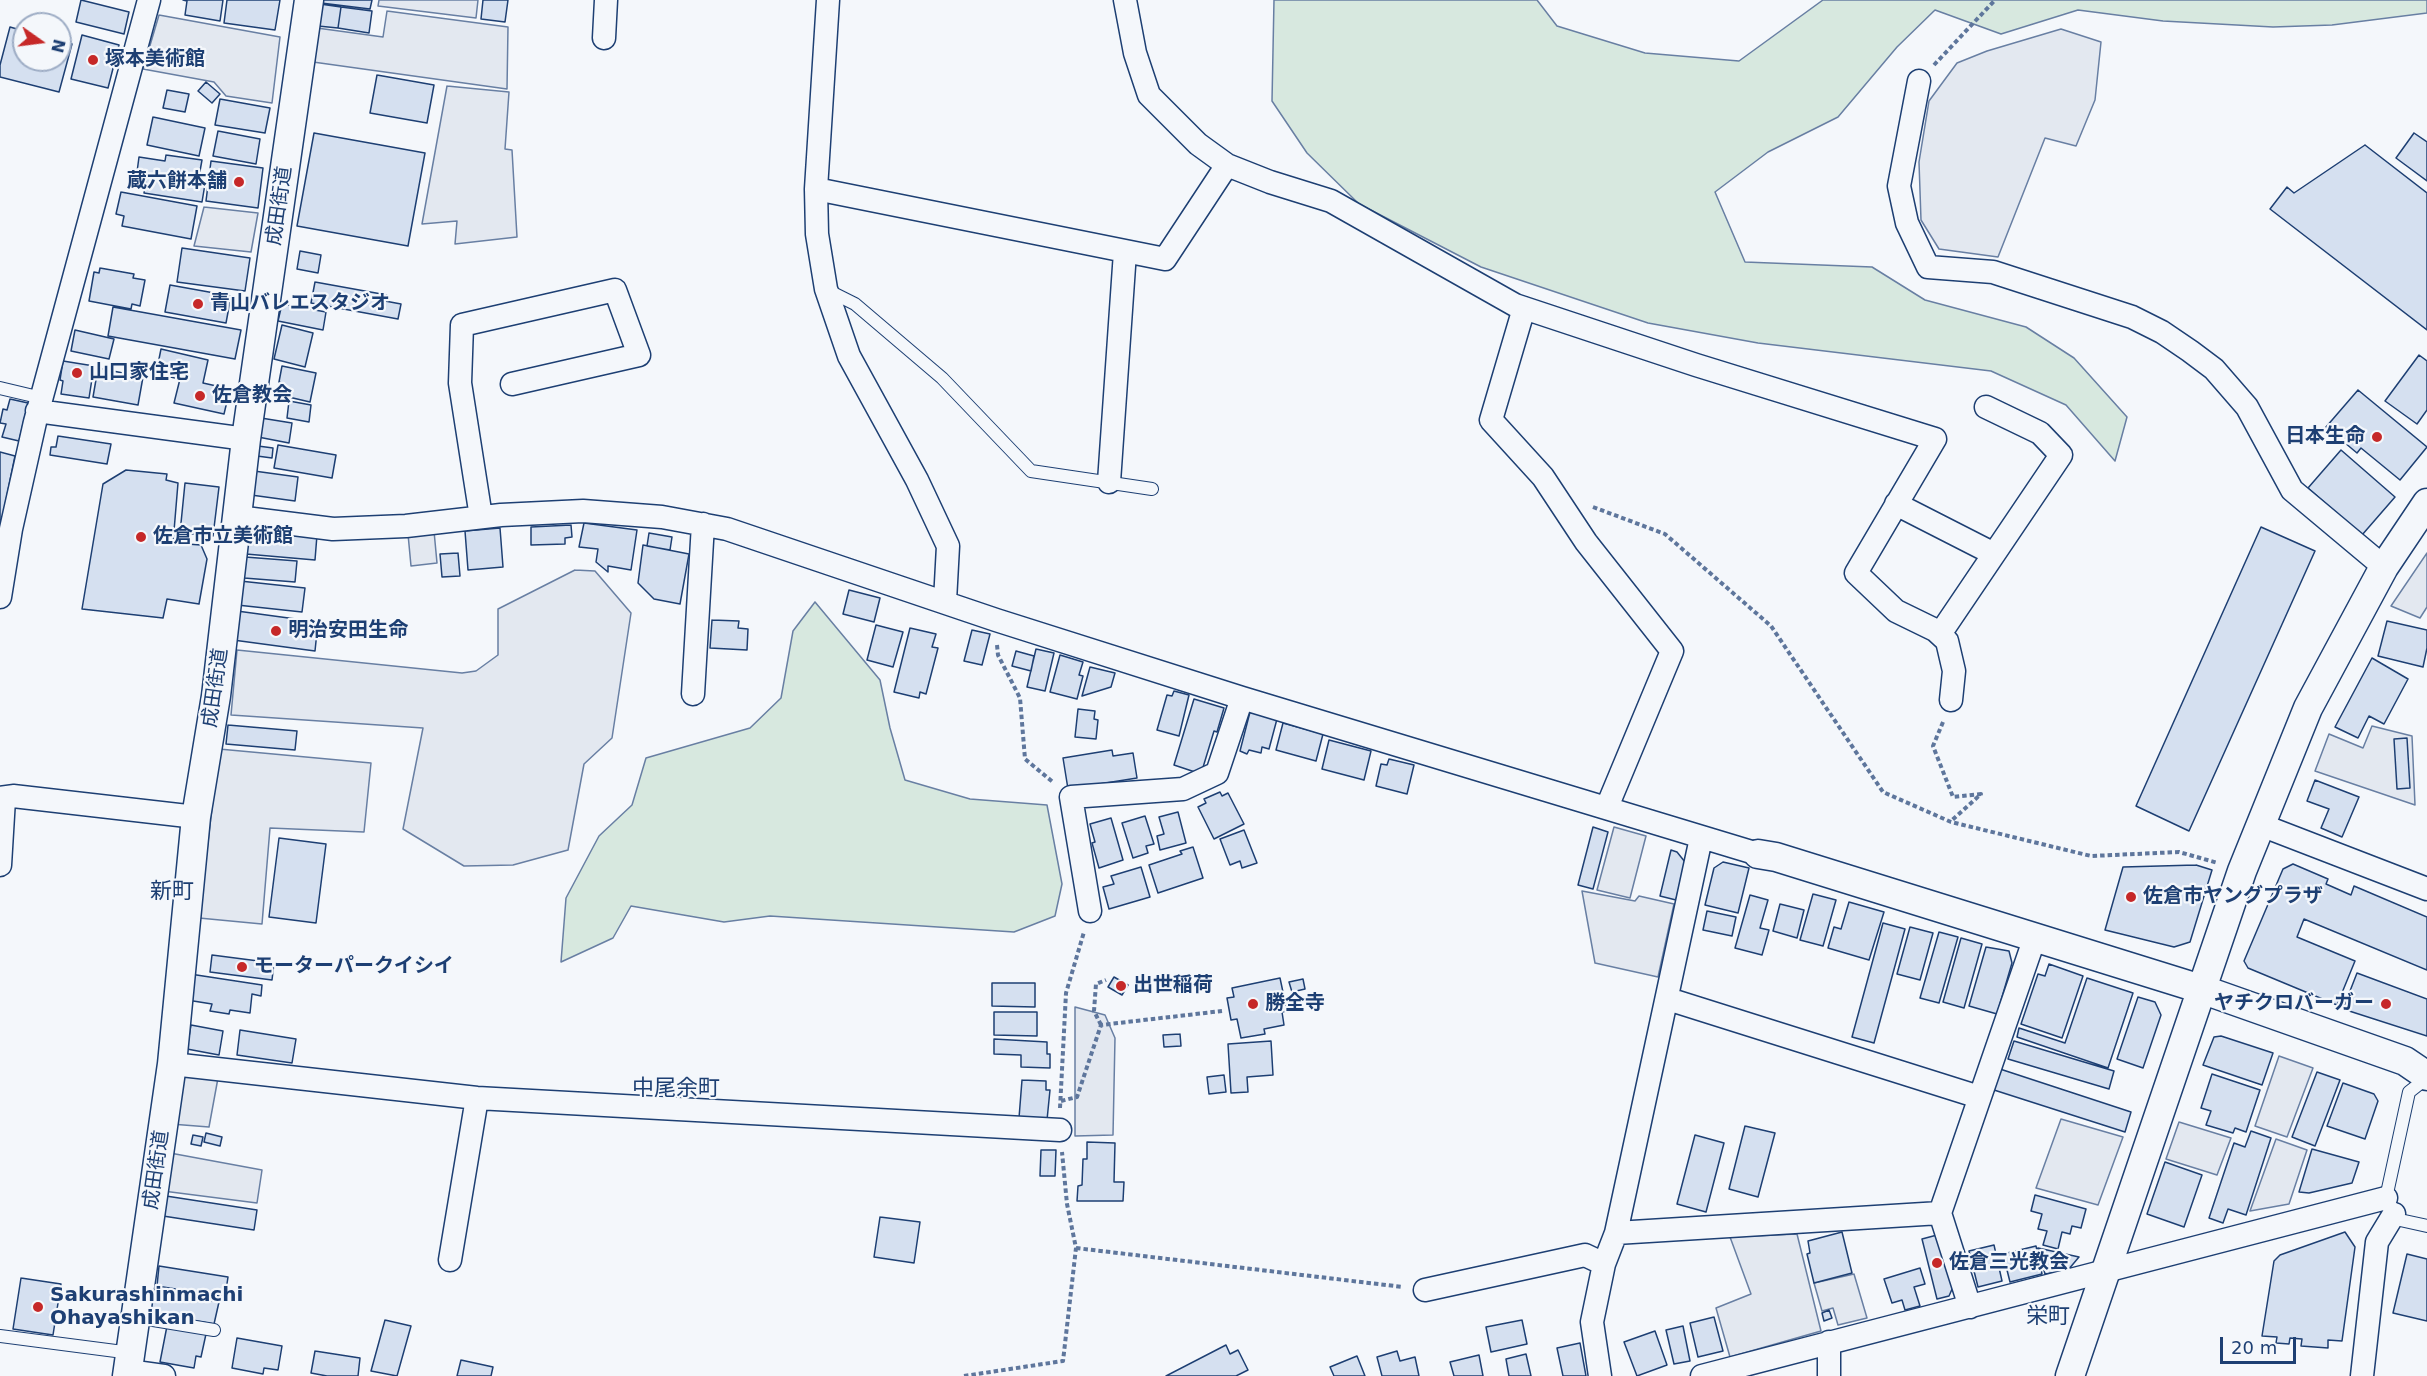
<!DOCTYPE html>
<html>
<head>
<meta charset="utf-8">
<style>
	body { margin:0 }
	#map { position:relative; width:2427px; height:1376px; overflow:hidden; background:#f4f7fb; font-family:"DejaVu Sans",sans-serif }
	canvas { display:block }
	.north { position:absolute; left:12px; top:12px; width:60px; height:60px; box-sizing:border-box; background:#f4f7fb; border:2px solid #9eadc5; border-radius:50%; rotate:104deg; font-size:16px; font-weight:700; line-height:24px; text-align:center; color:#1d3f73 }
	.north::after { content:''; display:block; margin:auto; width:21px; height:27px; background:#c62828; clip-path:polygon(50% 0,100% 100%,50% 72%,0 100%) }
	.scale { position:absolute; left:2220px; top:1337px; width:76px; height:27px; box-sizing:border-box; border:3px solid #1d3f73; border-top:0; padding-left:8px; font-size:18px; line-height:21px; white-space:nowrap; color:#1d3f73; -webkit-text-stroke:4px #f4f7fb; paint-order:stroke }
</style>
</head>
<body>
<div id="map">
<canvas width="2427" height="1376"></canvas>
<div class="north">N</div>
<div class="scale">20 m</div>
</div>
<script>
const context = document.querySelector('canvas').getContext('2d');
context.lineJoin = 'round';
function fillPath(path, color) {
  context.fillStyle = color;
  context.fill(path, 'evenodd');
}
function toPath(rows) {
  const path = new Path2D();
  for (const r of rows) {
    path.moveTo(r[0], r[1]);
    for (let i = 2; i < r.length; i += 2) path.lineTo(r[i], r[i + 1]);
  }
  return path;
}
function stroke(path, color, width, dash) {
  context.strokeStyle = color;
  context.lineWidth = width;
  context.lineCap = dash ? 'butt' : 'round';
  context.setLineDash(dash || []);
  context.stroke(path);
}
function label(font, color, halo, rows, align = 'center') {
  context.font = font + ' "DejaVu Sans","Noto Sans JP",sans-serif';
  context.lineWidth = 4.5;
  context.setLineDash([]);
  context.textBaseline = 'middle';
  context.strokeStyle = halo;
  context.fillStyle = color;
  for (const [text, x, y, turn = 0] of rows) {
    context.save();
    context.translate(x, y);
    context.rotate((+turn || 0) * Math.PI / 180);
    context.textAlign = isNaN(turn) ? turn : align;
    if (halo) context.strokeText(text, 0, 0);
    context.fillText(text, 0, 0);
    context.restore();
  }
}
const green = toPath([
	[1274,0,1537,0,1557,26,1645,53,1739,61,1823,0,2427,0,2427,13,2332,25,2273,27,2163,21,2078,10,2001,34,1935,10,1897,47,1838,117,1768,152,1715,192,1745,262,1872,267,1925,300,2026,327,2074,358,2127,417,2115,461,2066,405,1991,371,1758,343,1648,323,1481,267,1359,204,1307,153,1272,101,1274,0],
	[815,602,880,680,890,728,905,780,970,799,1047,805,1062,884,1055,916,1014,932,770,916,724,922,631,906,613,938,561,962,566,898,599,836,632,805,646,758,750,728,781,698,793,631,815,602]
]);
fillPath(green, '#d7e8df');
stroke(green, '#687fa3', 1.5);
const parking = toPath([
	[379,0,478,0,476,18,378,6,379,0],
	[387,11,508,27,507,89,313,62,317,28,383,37,387,11],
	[159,15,280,37,272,103,226,96,214,82,143,69,159,15],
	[2061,29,2101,42,2095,100,2076,146,2045,138,1998,257,1939,249,1921,220,1919,162,1929,101,1957,63,1987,51,2061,29],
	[447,86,509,92,505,149,512,150,517,237,455,244,457,221,422,224,447,86],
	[204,207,258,213,251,252,194,246,204,207],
	[434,531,437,563,411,566,408,534,434,531],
	[2427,553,2427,607,2420,618,2391,606,2427,553],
	[575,570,595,571,631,613,612,738,584,764,568,850,513,865,464,866,403,829,423,728,231,715,237,650,462,673,476,671,498,655,498,609,575,570],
	[2372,726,2412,736,2415,805,2315,771,2329,734,2363,748,2372,726],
	[219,749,371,763,364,832,270,828,262,924,199,918,219,749],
	[1614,827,1646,836,1630,898,1597,890,1614,827],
	[1582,891,1635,901,1639,896,1674,904,1658,977,1595,963,1582,891],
	[1075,1007,1105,1015,1115,1038,1113,1135,1075,1136,1075,1007],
	[2279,1056,2313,1068,2287,1137,2255,1126,2279,1056],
	[178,1076,218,1078,209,1127,171,1124,178,1076],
	[2061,1119,2123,1137,2098,1205,2036,1188,2061,1119],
	[2179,1122,2231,1138,2217,1175,2166,1159,2179,1122],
	[2276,1139,2307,1150,2289,1204,2250,1211,2276,1139],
	[170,1153,262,1170,257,1203,163,1191,170,1153],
	[1797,1234,1821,1331,1730,1357,1716,1308,1751,1294,1730,1237,1797,1234],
	[1854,1274,1867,1318,1838,1325,1833,1308,1822,1311,1814,1283,1854,1274]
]);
fillPath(parking, '#e3e8f0');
stroke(parking, '#687fa3', 1.5);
const building = toPath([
	[81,0,129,12,124,34,76,22,81,0],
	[223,0,220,21,185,15,187,1,183,0,223,0],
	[227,0,280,0,275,30,224,23,227,0],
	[321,0,372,0,370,9,321,3,321,0],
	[483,0,508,0,505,22,481,19,483,0],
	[320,4,341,7,338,28,318,26,320,4],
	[341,7,372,11,369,33,338,28,341,7],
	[10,27,24,31,24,60,60,60,60,41,72,44,59,92,0,77,0,65,10,27],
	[82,35,119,45,108,88,71,79,82,35],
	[377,75,434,85,427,123,370,113,377,75],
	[206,82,220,94,212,103,198,91,206,82],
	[167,90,189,94,185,112,163,108,167,90],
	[220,99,270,108,265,133,215,125,220,99],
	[153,117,205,128,199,156,147,145,153,117],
	[218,131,260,139,256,164,213,156,218,131],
	[314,133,425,153,408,246,297,226,314,133],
	[2414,133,2427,142,2427,181,2396,158,2414,133],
	[2365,145,2427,193,2427,330,2270,209,2287,187,2294,193,2365,145],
	[166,155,202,160,198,182,205,184,202,202,144,193,147,174,137,172,139,157,165,161,166,155],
	[211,161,263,168,258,208,206,201,211,161],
	[121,192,197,206,191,239,122,226,124,216,116,214,121,192],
	[182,248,250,258,245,291,177,282,182,248],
	[300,251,321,255,318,273,297,269,300,251],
	[100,268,134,274,133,278,145,280,140,306,132,304,131,309,89,301,94,272,99,273,100,268],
	[315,282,387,295,385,301,401,304,398,319,311,303,315,282],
	[170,285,231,296,226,323,165,312,170,285],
	[282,304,326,312,323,330,278,321,282,304],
	[113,307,241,330,235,359,108,336,113,307],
	[282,325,313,333,305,367,274,359,282,325],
	[75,330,114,339,109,359,71,351,75,330],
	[161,349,208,360,203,383,230,389,224,414,174,403,180,379,156,374,161,349],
	[2419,355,2427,361,2427,410,2417,424,2385,401,2419,355],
	[63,361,94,366,89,398,61,394,63,381,60,380,63,361],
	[282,366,316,373,310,402,280,395,282,383,279,382,282,366],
	[98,368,143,377,138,405,93,397,98,368],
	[2358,390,2427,447,2400,480,2361,448,2357,453,2326,427,2358,390],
	[10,399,28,403,19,441,2,437,6,424,0,423,3,409,7,410,10,399],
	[289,401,311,405,309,422,287,418,289,401],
	[261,418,292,423,289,443,258,437,261,418],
	[58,436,111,444,107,464,50,455,51,447,56,447,58,436],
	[278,445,336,455,332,478,274,468,278,445],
	[258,446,273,448,272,458,257,456,258,446],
	[2341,450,2395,497,2362,535,2308,488,2341,450],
	[0,452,15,456,2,520,0,520,0,452],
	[126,470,167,474,166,480,178,483,173,543,201,545,207,559,199,604,167,599,163,618,82,609,103,484,126,470],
	[254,471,298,477,295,501,251,495,254,471],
	[185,483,219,487,213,536,180,533,185,483],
	[584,523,637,530,631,570,608,566,608,572,596,562,598,549,579,547,584,523],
	[571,525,572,537,565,538,565,544,531,545,531,527,571,525],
	[2261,527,2315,551,2189,831,2136,806,2261,527],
	[500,528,503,567,468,570,465,531,500,528],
	[248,529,317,535,315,560,246,554,248,529],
	[649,533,672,537,670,550,647,546,649,533],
	[643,545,689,554,680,604,654,599,638,583,643,545],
	[458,553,460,576,442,577,440,554,458,553],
	[245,557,297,561,295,582,244,578,245,557],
	[240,581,305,588,302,612,237,605,240,581],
	[849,590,880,598,874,622,843,614,849,590],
	[237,611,318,622,315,651,233,640,237,611],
	[712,620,739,621,738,628,748,629,747,650,710,648,712,620],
	[2387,621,2427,630,2427,648,2423,667,2378,656,2387,621],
	[876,625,903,632,893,667,867,660,876,625],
	[910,628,936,634,932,647,938,648,926,694,920,692,919,698,894,692,910,628],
	[972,630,990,634,982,665,964,661,972,630],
	[1036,649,1054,653,1045,691,1027,687,1036,649],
	[1016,651,1034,656,1031,671,1012,666,1016,651],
	[1060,655,1083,662,1079,675,1083,676,1077,699,1050,692,1060,655],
	[2372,658,2408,679,2384,724,2369,716,2358,738,2335,727,2372,658],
	[1090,667,1115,673,1111,687,1082,696,1090,667],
	[1174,691,1189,695,1179,736,1157,730,1167,695,1172,696,1174,691],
	[1194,699,1224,708,1217,732,1214,731,1201,774,1174,765,1194,699],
	[1078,709,1095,711,1094,719,1098,720,1096,739,1075,737,1078,709],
	[1250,712,1277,719,1269,749,1262,747,1261,753,1249,750,1247,754,1240,751,1250,712],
	[1283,723,1323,734,1316,761,1276,750,1283,723],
	[228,725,297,731,295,750,226,744,228,725],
	[2407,738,2410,788,2397,789,2394,739,2407,738],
	[1329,740,1371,751,1364,780,1322,769,1329,740],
	[1112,750,1113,756,1133,753,1137,778,1068,789,1063,758,1112,750],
	[1389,759,1414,765,1407,794,1376,786,1381,764,1387,765,1389,759],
	[2315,780,2359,797,2342,837,2321,828,2329,809,2307,801,2315,780],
	[1220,792,1222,796,1228,793,1244,824,1214,839,1198,807,1206,803,1204,799,1220,792],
	[1178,812,1186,843,1160,850,1157,836,1164,834,1159,817,1178,812],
	[1145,816,1154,844,1146,846,1148,853,1133,858,1122,823,1145,816],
	[1111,818,1123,860,1099,868,1092,843,1095,842,1090,824,1111,818],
	[1593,827,1608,832,1593,889,1578,885,1593,827],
	[1244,830,1257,863,1242,868,1240,861,1230,865,1220,839,1244,830],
	[279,838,326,844,316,923,269,917,279,838],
	[1193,847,1203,878,1158,893,1149,865,1182,854,1180,851,1193,847],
	[1671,850,1677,852,1685,862,1676,900,1660,896,1671,850],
	[1723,862,1749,868,1738,913,1705,905,1714,868,1723,862],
	[2293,864,2328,879,2326,884,2351,895,2354,886,2427,917,2427,970,2304,919,2297,937,2355,961,2337,1005,2248,968,2244,961,2283,869,2293,864],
	[2196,865,2212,870,2190,942,2174,947,2105,930,2123,867,2196,865],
	[1141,867,1150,897,1109,909,1103,887,1114,884,1111,876,1141,867],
	[1813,894,1836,900,1823,946,1800,940,1813,894],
	[1750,895,1768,900,1760,928,1769,930,1762,955,1735,948,1750,895],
	[1849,902,1884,912,1869,960,1828,948,1834,927,1841,929,1849,902],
	[1780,904,1804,910,1797,938,1773,931,1780,904],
	[1707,911,1736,917,1732,936,1703,930,1707,911],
	[1883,923,1905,929,1874,1043,1852,1037,1883,923],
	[1910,927,1933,933,1920,980,1897,974,1910,927],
	[1939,932,1958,937,1939,1003,1920,998,1939,932],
	[1961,938,1982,944,1964,1008,1943,1002,1961,938],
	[1986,947,2009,951,2012,963,1997,1014,1969,1006,1986,947],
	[212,955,274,963,272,980,210,972,212,955],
	[2049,964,2083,976,2062,1038,2021,1024,2038,974,2045,976,2049,964],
	[2357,973,2427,999,2427,1036,2343,1009,2357,973],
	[190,974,262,985,261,996,252,994,250,1013,230,1010,229,1014,210,1011,212,1004,187,1000,190,974],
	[1114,977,1128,985,1122,995,1108,987,1114,977],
	[1280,978,1287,1011,1282,1012,1284,1025,1264,1029,1265,1034,1241,1038,1237,1019,1231,1020,1227,998,1234,997,1232,988,1280,978],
	[2087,978,2133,993,2108,1068,2017,1037,2019,1028,2065,1043,2087,978],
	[1303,979,1305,989,1292,992,1289,982,1303,979],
	[992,983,1035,983,1035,1007,992,1006,992,983],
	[2138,997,2155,1002,2161,1015,2143,1068,2117,1059,2138,997],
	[994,1012,1037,1012,1037,1036,994,1035,994,1012],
	[191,1025,223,1031,219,1055,187,1049,191,1025],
	[240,1030,296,1039,292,1063,237,1055,240,1030],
	[1180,1034,1181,1046,1164,1047,1163,1035,1180,1034],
	[2221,1036,2273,1053,2262,1085,2203,1065,2214,1037,2221,1036],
	[994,1039,1047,1042,1047,1054,1050,1054,1050,1068,1021,1067,1021,1055,994,1054,994,1039],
	[1271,1041,1273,1075,1247,1077,1248,1092,1231,1093,1228,1044,1271,1041],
	[2014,1041,2114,1071,2109,1089,2008,1059,2014,1041],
	[2000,1069,2131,1112,2125,1132,1994,1090,2000,1069],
	[2317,1072,2340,1080,2315,1146,2292,1137,2317,1072],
	[2212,1074,2260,1090,2246,1132,2235,1128,2233,1133,2206,1125,2211,1111,2201,1108,2212,1074],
	[1224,1075,1226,1092,1209,1094,1207,1077,1224,1075],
	[1022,1080,1046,1081,1046,1090,1050,1090,1047,1120,1019,1118,1022,1080],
	[2343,1083,2374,1094,2378,1101,2365,1139,2327,1126,2343,1083],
	[1745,1126,1775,1133,1758,1197,1729,1189,1745,1126],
	[2251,1131,2271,1138,2246,1215,2228,1209,2223,1223,2209,1218,2234,1143,2245,1147,2251,1131],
	[206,1133,222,1137,220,1146,204,1142,206,1133],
	[193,1135,203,1137,201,1146,191,1144,193,1135],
	[1695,1135,1724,1143,1706,1212,1677,1204,1695,1135],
	[1087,1142,1115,1143,1114,1182,1124,1182,1123,1201,1077,1201,1078,1186,1082,1185,1083,1159,1087,1159,1087,1142],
	[2312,1149,2359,1162,2352,1183,2309,1193,2299,1192,2312,1149],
	[1041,1150,1056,1150,1055,1176,1040,1176,1041,1150],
	[2165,1162,2202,1175,2184,1227,2147,1214,2165,1162],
	[2035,1195,2086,1209,2081,1228,2072,1226,2070,1234,2062,1232,2058,1249,2043,1245,2047,1231,2038,1229,2042,1214,2031,1211,2035,1195],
	[166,1196,257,1210,254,1230,163,1216,166,1196],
	[880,1217,920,1222,914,1263,874,1257,880,1217],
	[1842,1232,1852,1273,1814,1283,1807,1254,1810,1253,1808,1241,1842,1232],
	[2345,1232,2355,1247,2342,1341,2328,1340,2328,1348,2301,1346,2302,1339,2290,1338,2289,1344,2276,1343,2277,1337,2262,1336,2274,1261,2280,1255,2345,1232],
	[1937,1235,1953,1287,1949,1296,1937,1299,1922,1239,1937,1235],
	[1994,1245,2002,1281,1978,1287,1969,1251,1994,1245],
	[2036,1246,2042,1274,2010,1282,2003,1254,2036,1246],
	[2038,1248,2079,1257,2068,1270,2045,1274,2038,1248],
	[2407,1254,2427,1259,2427,1321,2393,1313,2407,1254],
	[159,1266,228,1277,225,1297,157,1286,159,1266],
	[1920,1268,1925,1284,1914,1287,1920,1306,1905,1310,1902,1300,1892,1303,1884,1279,1920,1268],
	[21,1278,61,1284,53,1335,13,1329,21,1278],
	[154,1290,219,1302,214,1324,150,1313,154,1290],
	[1829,1310,1832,1318,1824,1321,1822,1313,1829,1310],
	[1714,1317,1723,1351,1698,1357,1690,1323,1714,1317],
	[385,1320,411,1326,397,1376,371,1371,385,1320],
	[1522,1320,1527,1344,1491,1352,1486,1327,1522,1320],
	[167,1326,206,1334,201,1357,196,1356,194,1368,160,1362,167,1326],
	[1683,1326,1690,1361,1674,1364,1666,1330,1683,1326],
	[1655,1331,1667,1365,1637,1376,1624,1342,1655,1331],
	[237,1338,282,1346,278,1370,264,1368,263,1374,232,1368,237,1338],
	[1580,1343,1586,1376,1563,1376,1557,1348,1580,1343],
	[1226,1345,1230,1354,1238,1350,1248,1370,1236,1376,1166,1376,1226,1345],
	[315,1351,360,1358,358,1376,327,1376,311,1373,315,1351],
	[1397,1351,1400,1361,1415,1357,1419,1376,1382,1376,1377,1357,1397,1351],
	[1526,1354,1531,1376,1509,1376,1506,1359,1526,1354],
	[1479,1355,1483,1376,1454,1376,1450,1362,1479,1355],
	[1357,1356,1365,1376,1334,1376,1330,1367,1357,1356],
	[461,1360,493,1367,491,1376,457,1376,461,1360]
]);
fillPath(building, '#d5e0f0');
stroke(building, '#1d3f73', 1.5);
const service = toPath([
	[827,290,855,304,942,378,1031,471,1152,489],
	[0,388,42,398],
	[2427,1078,2409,1092,2386,1198,2400,1220,2427,1226],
	[135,1317,214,1330],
	[0,1336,131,1353]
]);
const minor = toPath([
	[828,0,816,189,817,234,826,289,849,356,917,480,948,546,945,601],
	[1125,0,1135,53,1149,95,1198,144,1227,165,1270,182,1331,201,1515,305,1696,365,1935,439,1856,573,1896,611,1935,630,1947,641,1954,671,1951,700],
	[604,38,606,0],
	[1919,81,1899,186,1907,223,1928,267,1993,272,2132,317,2162,332,2190,351,2214,369,2247,407,2292,490,2384,567],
	[816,189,1165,259,1227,165],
	[1524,308,1491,420,1543,477,1586,542,1672,651,1607,807],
	[37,411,246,439],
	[1109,482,1125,252],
	[1896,504,1994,554],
	[237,517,333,529,406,526,501,515,583,511,662,517,727,529,996,620,1242,698,1758,854],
	[481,517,460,383,462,325,615,290,639,355,512,384],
	[0,597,11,529,35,422,149,0],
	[1940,634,2061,455,2040,433,1986,407],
	[693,694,703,524],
	[0,798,13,796,196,817],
	[2261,825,2427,889],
	[0,865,4,799],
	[1090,911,1071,797,1183,789,1217,773,1242,698],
	[1668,999,1979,1097],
	[172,1064,477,1098,1060,1130],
	[1940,1213,1970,1307],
	[1616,1233,1940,1213,2035,937],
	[450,1260,477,1098],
	[1425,1290,1585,1255,1604,1264],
	[128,1371,164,1376],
	[1600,1376,1592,1322,1604,1264,1616,1233,1701,838],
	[1702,1376,2386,1198],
	[1829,1376,1829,1342],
	[2362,1376,2377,1242,2394,1214]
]);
const tertiary = toPath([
	[1758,854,1776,857,2201,989,2405,1061,2427,1076],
	[127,1376,172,1064,196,817,216,696,246,439,309,0],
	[2070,1376,2242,871,2308,708,2384,567,2427,503]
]);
stroke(service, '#1d3f73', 14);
stroke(minor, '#1d3f73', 25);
stroke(tertiary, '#1d3f73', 31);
stroke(toPath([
	[1934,65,1995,0],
	[1593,507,1665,534,1771,626,1883,792,1951,822,2091,856,2179,852,2218,863],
	[997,645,998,655,1020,698,1025,759,1054,783],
	[1943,722,1933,746,1953,797,1981,794,1951,821],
	[1101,1025,1094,1011,1096,984,1106,980],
	[1061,1101,1077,1097,1101,1025,1222,1011],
	[1060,1108,1066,993,1084,932],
	[1076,1248,1403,1287],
	[964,1376,1063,1361,1076,1248,1067,1204,1062,1152]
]), '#5e769c', 4, [4.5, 3]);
stroke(service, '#f4f7fb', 12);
stroke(minor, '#f4f7fb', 22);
stroke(tertiary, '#f4f7fb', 28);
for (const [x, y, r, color] of [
	[93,60,6,"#c62828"],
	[239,182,6,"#c62828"],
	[198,304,6,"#c62828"],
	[77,373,6,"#c62828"],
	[200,396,6,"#c62828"],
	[2377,437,6,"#c62828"],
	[141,537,6,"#c62828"],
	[276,631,6,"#c62828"],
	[2131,897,6,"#c62828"],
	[242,967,6,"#c62828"],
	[1121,986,6,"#c62828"],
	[1253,1004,6,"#c62828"],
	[2386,1004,6,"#c62828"],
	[1937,1263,6,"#c62828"],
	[38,1307,6,"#c62828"]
]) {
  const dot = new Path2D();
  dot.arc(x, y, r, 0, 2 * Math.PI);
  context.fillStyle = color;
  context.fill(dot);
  stroke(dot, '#f4f7fb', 2);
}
label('bold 20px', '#1d3f73', '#f4f7fb', [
	["塚本美術館",105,60],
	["蔵六餅本舗",227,182,"right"],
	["青山バレエスタジオ",210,304],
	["山口家住宅",89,373],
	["佐倉教会",212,396],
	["日本生命",2365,437,"right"],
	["佐倉市立美術館",153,537],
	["明治安田生命",288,631],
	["佐倉市ヤングプラザ",2143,897],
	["モーターパークイシイ",254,967],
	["出世稲荷",1133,986],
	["勝全寺",1265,1004],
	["ヤチクロバーガー",2374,1004,"right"],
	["佐倉三光教会",1949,1263],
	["Sakurashinmachi",50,1296],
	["Ohayashikan",50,1319]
], 'left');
label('20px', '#1d3f73', '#f4f7fb', [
	["成田街道",280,206,-82],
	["成田街道",216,688,-82],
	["成田街道",157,1170,-82]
]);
label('22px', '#1d3f73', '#f4f7fb', [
	["新町",172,892],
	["中尾余町",676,1089],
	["栄町",2048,1317]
]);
</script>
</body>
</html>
